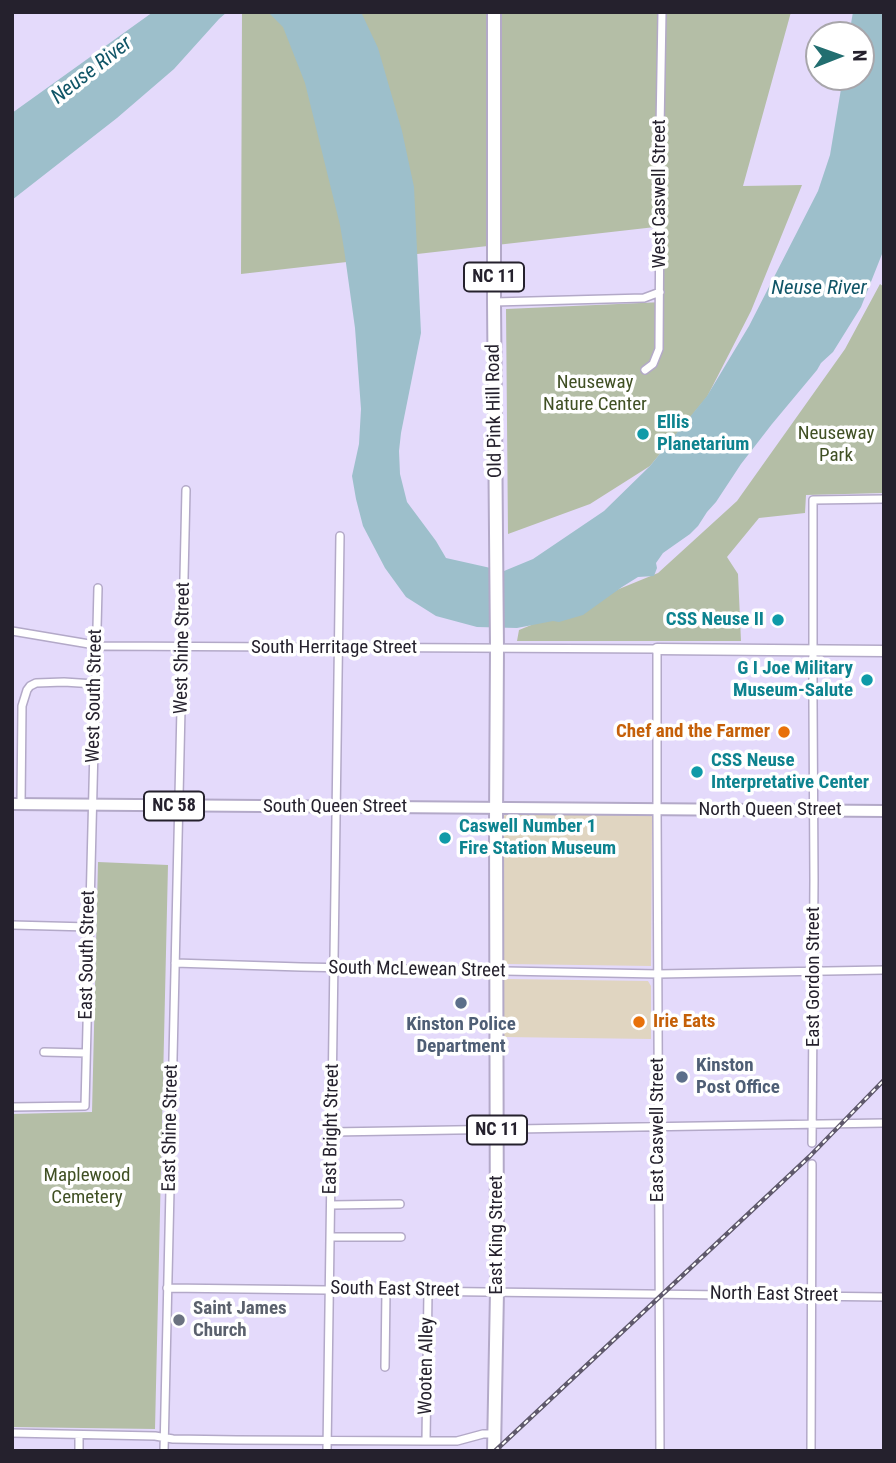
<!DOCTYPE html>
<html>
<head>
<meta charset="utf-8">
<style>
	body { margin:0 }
	#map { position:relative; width:896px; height:1463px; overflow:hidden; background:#e4dafb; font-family:"Roboto Condensed",sans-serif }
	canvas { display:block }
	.frame { position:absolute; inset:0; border:14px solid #25212d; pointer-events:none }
	.north { position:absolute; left:805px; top:21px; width:70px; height:70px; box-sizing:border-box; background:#fff; border:2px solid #a8a6ab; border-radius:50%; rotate:89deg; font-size:19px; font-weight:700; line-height:28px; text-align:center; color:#25212d }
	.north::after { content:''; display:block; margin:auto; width:24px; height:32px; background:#226e70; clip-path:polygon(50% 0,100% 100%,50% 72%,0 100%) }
</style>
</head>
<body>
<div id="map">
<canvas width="896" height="1463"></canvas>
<div class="frame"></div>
<div class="north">N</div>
</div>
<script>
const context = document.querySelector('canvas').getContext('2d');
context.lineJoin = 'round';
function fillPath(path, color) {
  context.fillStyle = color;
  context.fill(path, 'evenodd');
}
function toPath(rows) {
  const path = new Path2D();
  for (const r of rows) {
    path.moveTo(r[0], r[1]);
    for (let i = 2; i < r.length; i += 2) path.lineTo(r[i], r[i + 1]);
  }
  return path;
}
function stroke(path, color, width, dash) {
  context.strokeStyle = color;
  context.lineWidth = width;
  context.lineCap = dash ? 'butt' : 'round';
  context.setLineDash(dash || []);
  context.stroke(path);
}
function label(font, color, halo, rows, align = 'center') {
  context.font = font + ' "Roboto Condensed",sans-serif';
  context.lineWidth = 7;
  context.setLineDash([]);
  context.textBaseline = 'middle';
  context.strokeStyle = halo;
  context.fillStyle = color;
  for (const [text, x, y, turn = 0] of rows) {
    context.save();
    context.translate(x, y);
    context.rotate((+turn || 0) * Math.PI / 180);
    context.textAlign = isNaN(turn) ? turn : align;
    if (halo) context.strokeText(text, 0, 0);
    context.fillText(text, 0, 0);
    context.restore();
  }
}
fillPath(toPath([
	[506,813,650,814,652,817,651,966,507,964,503,962,502,819],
	[507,979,648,981,651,986,651,1039,503,1037,503,985,504,980]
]), '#e0d5c1');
fillPath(toPath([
	[242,12,791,12,743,186,802,185,751,311,707,397,650,466,590,504,508,534,506,309,663,302,664,226,241,274],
	[880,284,884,287,884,493,806,495,805,513,759,518,727,557,738,574,741,641,517,641,519,630,658,573,737,501,845,349],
	[98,862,168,865,155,1429,12,1427,12,1114,92,1112]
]), '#b4bea6');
fillPath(toPath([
	[153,12,227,12,219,19,174,69,117,118,12,200,12,113],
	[268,12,361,12,378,48,402,131,414,187,421,333,401,433,399,451,400,474,407,502,436,541,446,558,504,571,533,559,604,511,650,466,707,396,749,326,818,191,830,155,843,77,861,77,861,35,849,35,853,12,884,12,884,249,861,307,833,352,821,363,817,370,772,424,741,464,716,502,707,512,698,526,690,534,663,553,656,563,657,568,654,576,638,577,622,587,583,615,559,622,553,621,517,628,477,627,436,616,406,597,385,568,363,526,356,499,352,476,359,444,361,409,355,328,344,249,340,225,305,83,283,27]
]), '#9dbfcb');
const street = toPath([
	[494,302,644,298,660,292],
	[645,370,653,364,659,349,660,198,659,188,662,12],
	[12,631,101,646,657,649,657,810,660,1451],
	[21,804,22,706,27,690,30,686,36,683,64,682,95,684],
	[12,925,89,927],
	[175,963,301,967,658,974,884,970],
	[44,1052,86,1053],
	[12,1107,85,1106,98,588],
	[332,1132,884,1123],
	[812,1143,814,880,813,703,813,500,884,499],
	[331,1205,400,1204],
	[330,1237,401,1237],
	[167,1288,884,1297],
	[385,1367,386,1291],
	[12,1433,155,1436,173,1439,237,1440,426,1441,457,1441,483,1434,494,1434],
	[426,1441,428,1291],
	[79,1451,79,1435],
	[164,1451,186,490],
	[327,1451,340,536],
	[811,1451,812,1164]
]);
const secondary = toPath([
	[657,649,884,651]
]);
const primary = toPath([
	[12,804,884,811]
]);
const highway = toPath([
	[494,12,494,302,497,648,496,821,497,1291,494,1451]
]);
stroke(street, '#b3a9c8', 10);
stroke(secondary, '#b3a9c8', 13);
stroke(primary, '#b3a9c8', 14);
stroke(highway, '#b3a9c8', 16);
stroke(street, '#fff', 7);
stroke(secondary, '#fff', 10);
stroke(primary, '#fff', 10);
stroke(highway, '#fff', 12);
const rail = toPath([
	[495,1451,810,1156,884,1080]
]);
stroke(rail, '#5f596c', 4.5);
stroke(rail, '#fff', 2, [5]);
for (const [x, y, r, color] of [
	[643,434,7,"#0f9aa8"],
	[778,620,7,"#0f9aa8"],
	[867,680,7,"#0f9aa8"],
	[784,732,7,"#e8710a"],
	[697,772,7,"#0f9aa8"],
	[445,838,7,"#0f9aa8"],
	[461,1003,7,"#5c6f8a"],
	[639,1022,7,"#e8710a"],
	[682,1077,7,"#5c6f8a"],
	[179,1320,7,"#6b7280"]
]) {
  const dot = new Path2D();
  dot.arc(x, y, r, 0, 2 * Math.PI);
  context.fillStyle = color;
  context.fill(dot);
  stroke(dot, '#fff', 2.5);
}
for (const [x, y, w] of [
	[494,277,60],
	[174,806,60],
	[497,1130,60]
]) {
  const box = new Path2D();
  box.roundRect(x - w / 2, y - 14.5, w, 29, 5);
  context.fillStyle = '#fff';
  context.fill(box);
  stroke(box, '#25212d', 2);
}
label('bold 18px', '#25212d', null, [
	["NC 11",494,277],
	["NC 58",174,806],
	["NC 11",497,1130]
]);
label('19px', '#25212d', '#fff', [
	["West Caswell Street",660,194,-90],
	["Old Pink Hill Road",495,411,-91],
	["West Shine Street",183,648,-89],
	["South Herritage Street",334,648],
	["West South Street",95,696,-89],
	["South Queen Street",335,807],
	["North Queen Street",770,810],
	["East South Street",88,955,-89],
	["South McLewean Street",417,970,1],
	["East Gordon Street",814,977,-90],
	["East Shine Street",171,1128,-89],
	["East Bright Street",332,1129,-89],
	["East Caswell Street",658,1130,-90],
	["East King Street",497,1235,-90],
	["South East Street",395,1290,1],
	["North East Street",774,1295,1],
	["Wooten Alley",427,1366,-89]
]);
label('19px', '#405024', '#fff', [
	["Neuseway",595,383],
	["Nature Center",595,405],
	["Neuseway",836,434],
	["Park",836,456],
	["Maplewood",87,1176],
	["Cemetery",87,1198]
]);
label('bold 19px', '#0d838f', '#fff', [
	["Ellis",657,423],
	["Planetarium",657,445],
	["CSS Neuse II",764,620,"right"],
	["G I Joe Military",853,669,"right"],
	["Museum-Salute",853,691,"right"],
	["CSS Neuse",711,761],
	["Interpretative Center",711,783],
	["Caswell Number 1",459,827],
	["Fire Station Museum",459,849]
], 'left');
label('bold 19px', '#c56008', '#fff', [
	["Chef and the Farmer",770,732],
	["Irie Eats",653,1022,"left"]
], 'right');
label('bold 19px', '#4e5e75', '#fff', [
	["Kinston Police",461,1025],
	["Department",461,1047],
	["Kinston",696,1066,"left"],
	["Post Office",696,1088,"left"]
]);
label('bold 19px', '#5b616d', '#fff', [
	["Saint James",193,1309],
	["Church",193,1331]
], 'left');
label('italic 21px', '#105567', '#fff', [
	["Neuse River",92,71,-38],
	["Neuse River",819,289]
]);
</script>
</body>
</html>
